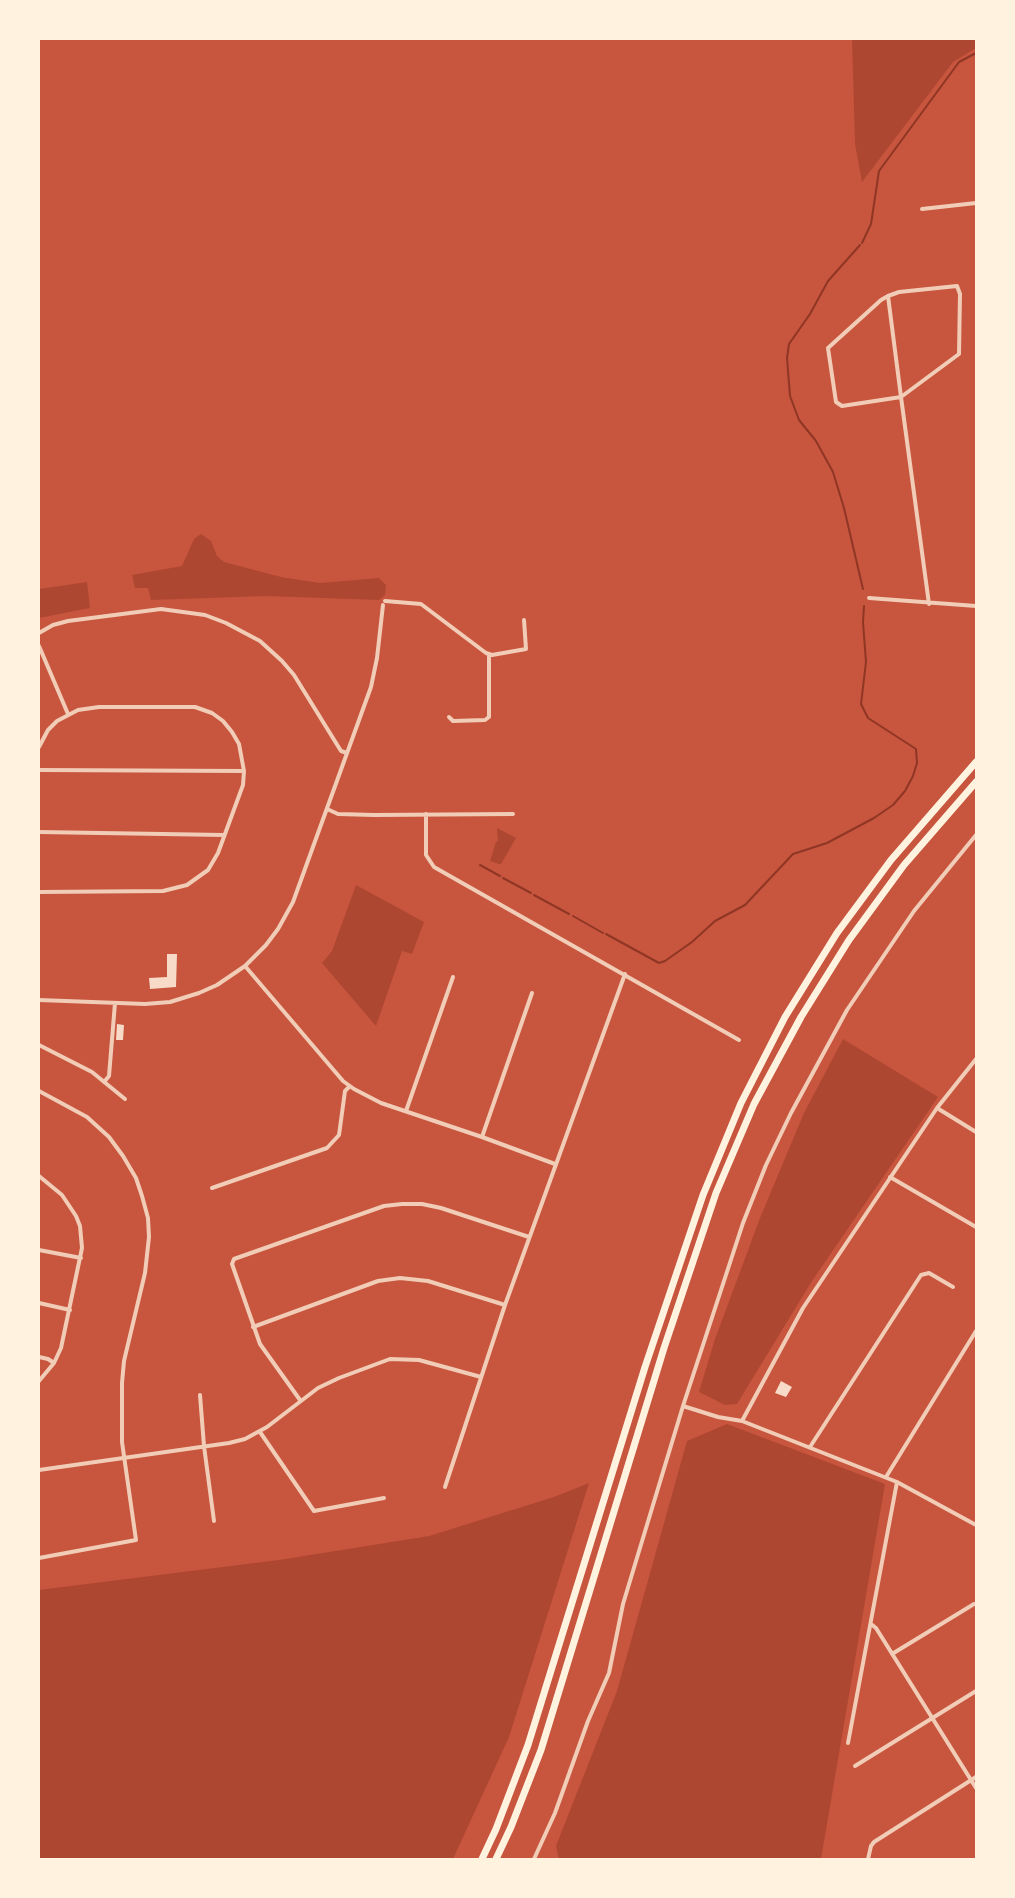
<!DOCTYPE html>
<html>
<head>
<meta charset="utf-8">
<style>
	body { margin:0 }
	#map { position:relative; width:1015px; height:1898px; overflow:hidden; background:#c8553d; font-family:"Titillium Web",sans-serif }
	canvas { display:block }
	.frame { position:absolute; inset:0; border:40px solid #fff3e0; pointer-events:none }
</style>
</head>
<body>
<div id="map">
<canvas width="1015" height="1898"></canvas>
<div class="frame"></div>
</div>
<script>
const context = document.querySelector('canvas').getContext('2d');
context.lineJoin = 'round';
function fillPath(path, color) {
  context.fillStyle = color;
  context.fill(path, 'evenodd');
}
function toPath(rows) {
  const path = new Path2D();
  for (const r of rows) {
    path.moveTo(r[0], r[1]);
    for (let i = 2; i < r.length; i += 2) path.lineTo(r[i], r[i + 1]);
  }
  return path;
}
function stroke(path, color, width, dash) {
  context.strokeStyle = color;
  context.lineWidth = width;
  context.lineCap = dash ? 'butt' : 'round';
  context.setLineDash(dash || []);
  context.stroke(path);
}
fillPath(toPath([
	[852,39,976,39,976,48,953,62,862,182,855,144],
	[201,534,211,541,217,556,224,562,281,577,320,583,379,578,386,585,385,595,379,600,266,596,151,600,148,588,135,588,132,575,182,566,194,539],
	[87,582,90,608,39,618,39,589],
	[497,828,516,838,501,864,499,864,490,861,496,842,498,841],
	[356,885,424,922,412,954,402,951,376,1026,322,963,332,951],
	[843,1039,938,1097,812,1281,737,1404,725,1405,699,1392,715,1339,760,1218,804,1113],
	[727,1424,885,1484,821,1859,559,1859,556,1846,617,1691,687,1441],
	[589,1483,509,1737,453,1859,39,1859,39,1590,279,1560,429,1536,554,1497]
]), '#ae4732');
stroke(toPath([
	[862,243,871,224,879,171,959,62,976,53],
	[860,245,828,281,810,314,789,344,787,358,790,396,799,420,816,441,833,472,844,508,863,589],
	[480,865,500,876],
	[503,878,531,893],
	[534,895,569,914],
	[573,916,603,933],
	[606,934,659,963,665,961,692,942,715,921,745,905,793,854,827,843,874,818,893,805,905,791,913,776,917,763,916,749,868,718,861,704,866,662,863,622,864,606]
]), '#8f3625', 2);
fillPath(toPath([
	[167,954,177,954,176,987,150,989,149,978,167,977],
	[117,1024,124,1025,123,1040,116,1040],
	[781,1381,792,1387,786,1397,775,1393]
]), '#f7dbc8');
stroke(toPath([
	[922,209,976,203],
	[888,296,881,300,828,348,836,402,842,406,901,397,959,354,960,294,957,286,899,292,888,296,901,397,929,604],
	[869,598,976,606],
	[385,601,421,604,486,653,492,655,526,649,524,620],
	[39,633,53,625,68,621,161,609,205,615,226,623,260,641,282,661,294,675,341,751,347,753],
	[39,646,68,714],
	[449,717,453,721,485,720,489,717,489,655],
	[39,747,48,730,57,721,78,710,99,707,195,707,212,713,223,721,232,732,239,744,244,771,243,785,218,853,208,870,187,885,163,891,39,892],
	[39,770,244,771],
	[327,809,338,814,374,815,513,814],
	[426,814,426,855,434,867,739,1040],
	[39,832,224,835],
	[245,966,343,1081,354,1089,381,1103,482,1137,555,1164],
	[39,1000,145,1004,170,1002,199,993,217,985,245,966,266,945,278,929,293,902,371,687,377,658,383,605],
	[39,1045,92,1072,125,1099],
	[976,1059,937,1108,803,1308,742,1421,897,1482,976,1525],
	[104,1082,109,1076,115,1003],
	[39,1091,87,1117,109,1137,123,1156,136,1178,142,1196,148,1218,149,1237,145,1273,124,1361,122,1383,122,1442,136,1540,39,1558],
	[937,1108,976,1132],
	[406,1111,453,977],
	[482,1137,532,993],
	[39,1176,62,1195,76,1216,80,1226,82,1248,61,1348,54,1363,39,1381],
	[890,1177,976,1227],
	[212,1188,327,1148,339,1135,345,1091,350,1086],
	[39,1250,81,1258],
	[39,1303,70,1310],
	[253,1327,378,1281,400,1278,428,1281,505,1305],
	[39,1357,48,1359,54,1363],
	[200,1395,204,1446,214,1521],
	[300,1400,260,1344,232,1264,234,1259,384,1206,402,1204,422,1204,441,1208,529,1237],
	[683,1406,718,1417,742,1421],
	[260,1432,314,1511,384,1498],
	[810,1447,921,1275,929,1273,953,1287],
	[39,1470,229,1443,245,1439,267,1427,318,1388,339,1378,390,1359,419,1360,481,1377],
	[886,1477,976,1331],
	[445,1487,505,1305,625,974],
	[871,1624,876,1628,976,1788],
	[892,1654,974,1604],
	[848,1743,897,1482],
	[855,1766,976,1691],
	[534,1859,555,1813,588,1721,609,1673,623,1604,683,1406,743,1223,766,1165,791,1113,847,1010,914,911,976,835],
	[868,1859,871,1846,874,1842,976,1777]
]), '#f1ccb7', 4);
stroke(toPath([
	[482,1859,496,1829,528,1745,645,1367,703,1195,741,1103,785,1017,837,933,891,860,976,762],
	[496,1859,511,1827,541,1750,664,1348,716,1193,754,1104,801,1017,849,940,904,865,976,782]
]), '#fff3e0', 7);
</script>
</body>
</html>
